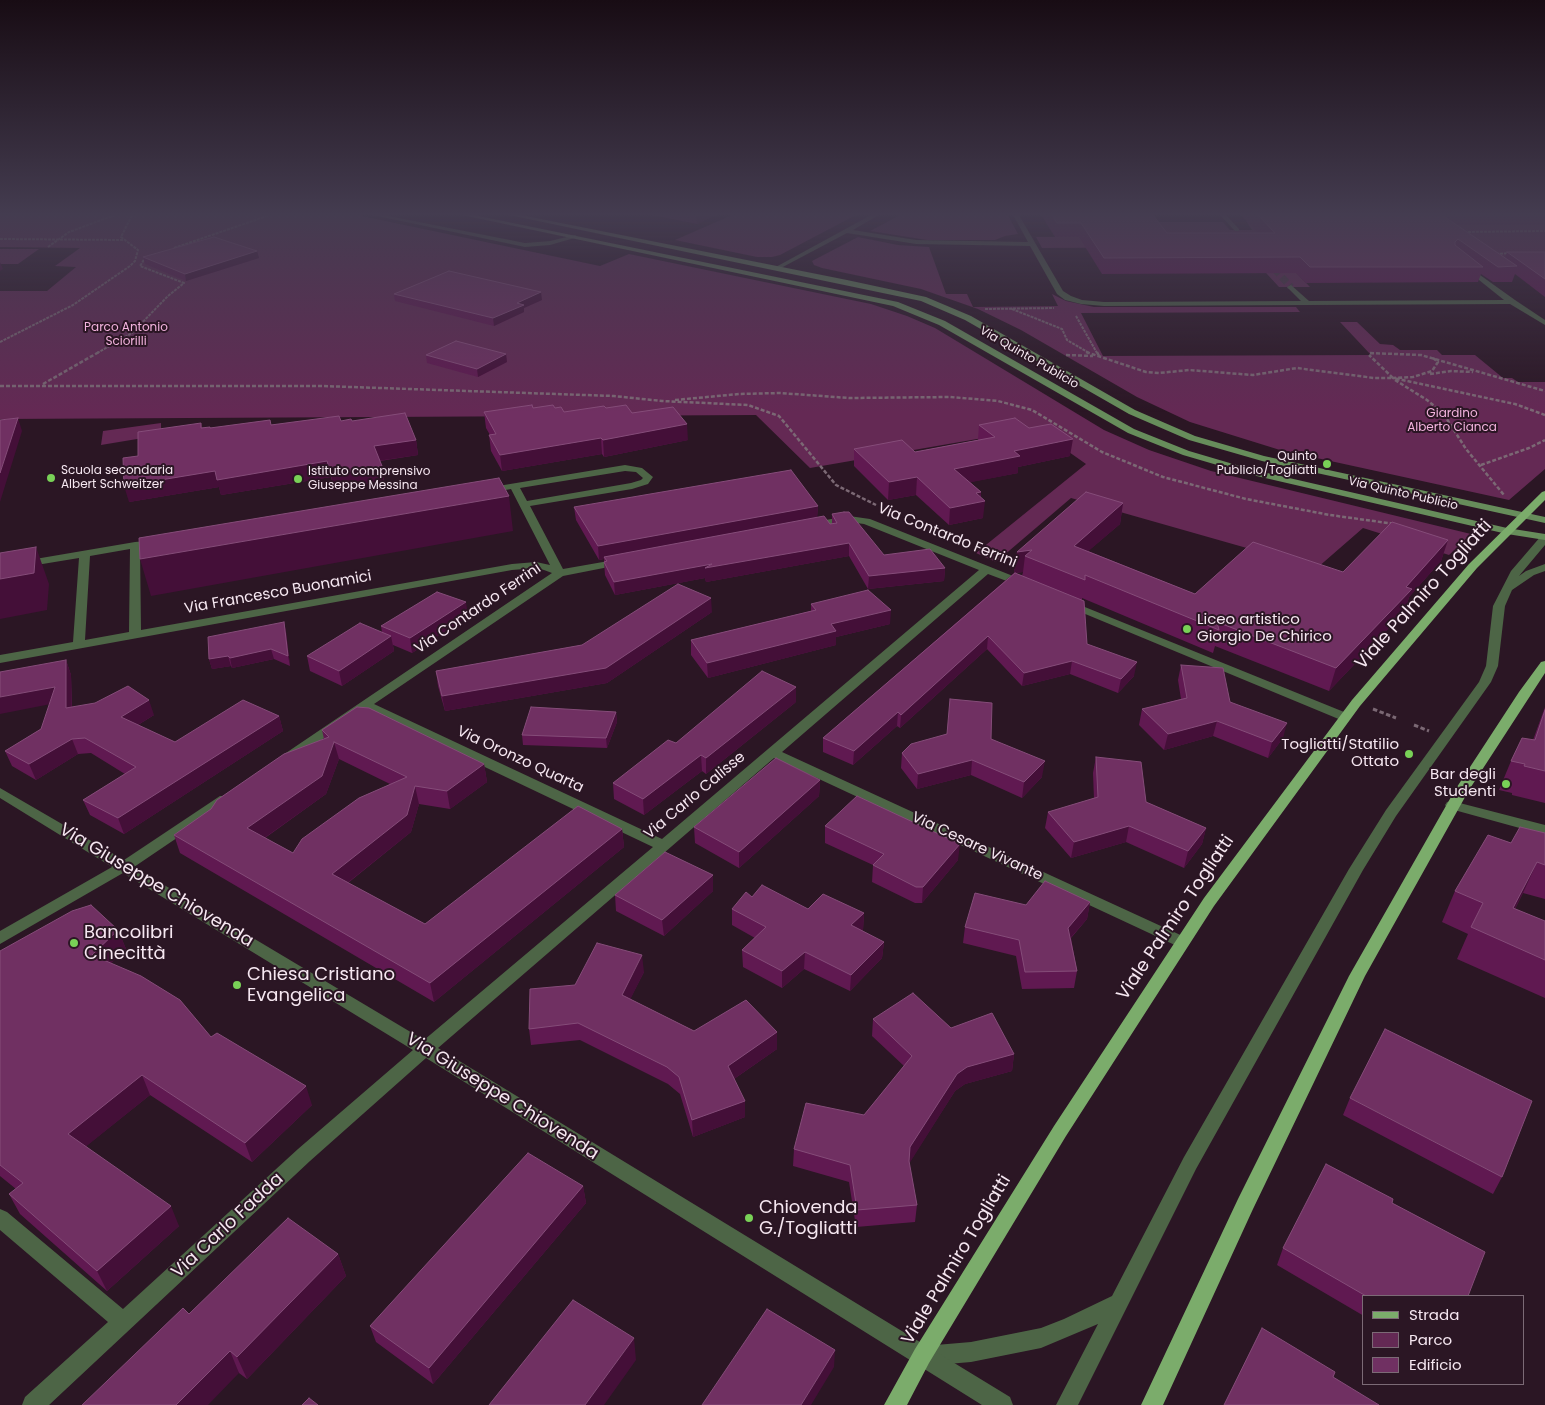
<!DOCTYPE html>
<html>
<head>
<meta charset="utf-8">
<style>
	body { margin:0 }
	#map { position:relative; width:1545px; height:1405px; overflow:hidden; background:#2b1624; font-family:Poppins,sans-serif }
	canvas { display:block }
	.legend { position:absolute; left:1362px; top:1295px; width:162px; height:90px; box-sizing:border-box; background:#2b1624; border:1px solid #7c6a76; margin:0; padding:6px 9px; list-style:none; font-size:15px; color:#f6e7f1 }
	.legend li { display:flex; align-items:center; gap:10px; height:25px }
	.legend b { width:25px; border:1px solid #7c6a76 }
</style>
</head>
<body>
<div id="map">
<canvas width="1545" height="1405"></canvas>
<ul class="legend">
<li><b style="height:6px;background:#7bac6b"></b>Strada</li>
<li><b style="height:14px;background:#642954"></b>Parco</li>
<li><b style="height:14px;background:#703062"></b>Edificio</li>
</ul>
</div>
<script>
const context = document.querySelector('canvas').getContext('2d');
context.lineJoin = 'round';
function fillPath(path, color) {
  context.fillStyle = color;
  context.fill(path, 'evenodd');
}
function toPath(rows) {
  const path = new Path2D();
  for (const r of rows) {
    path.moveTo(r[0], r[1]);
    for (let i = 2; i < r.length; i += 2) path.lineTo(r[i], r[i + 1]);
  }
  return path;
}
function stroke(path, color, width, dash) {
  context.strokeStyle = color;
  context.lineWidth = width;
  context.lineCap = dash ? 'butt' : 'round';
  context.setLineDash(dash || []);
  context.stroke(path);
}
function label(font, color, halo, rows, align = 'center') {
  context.font = font + ' Poppins,sans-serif';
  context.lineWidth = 4;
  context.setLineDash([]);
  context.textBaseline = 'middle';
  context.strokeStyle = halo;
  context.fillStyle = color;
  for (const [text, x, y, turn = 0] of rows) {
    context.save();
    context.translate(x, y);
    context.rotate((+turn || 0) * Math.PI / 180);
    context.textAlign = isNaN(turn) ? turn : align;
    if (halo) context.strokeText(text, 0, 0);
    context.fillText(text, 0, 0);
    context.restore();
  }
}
fillPath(toPath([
	[0,215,357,215,600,266,629,254,837,297,871,304,907,316,935,328,1104,430,1149,450,1211,471,1471,534,1449,555,1363,528,1317,568,1071,498,996,562,976,553,1086,464,1059,445,1029,430,810,468,756,415,0,419,0,291,47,291,76,267,55,266,80,248,0,247],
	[732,215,856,215,780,255,772,257,757,257,675,240],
	[900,215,1008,215,1018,234,1005,236,995,240,927,240,870,231],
	[1246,221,1395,221,1429,225,1545,225,1545,266,1281,257,1310,287,1279,287,1242,247,1042,248,1036,237,1156,237,1144,222,1223,222,1230,230,1252,230],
	[858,237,898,245,929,247,946,294,967,294,973,307,1058,306,1052,294,1066,301,1094,307,1296,307,1300,312,1081,313,1103,356,1371,355,1340,322,1357,322,1380,344,1393,345,1400,350,1437,350,1442,355,1475,355,1503,378,1512,378,1518,382,1545,382,1545,469,1509,500,1280,450,1190,422,1137,397,1021,330,978,309,921,289,822,268,814,265,812,261],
	[0,249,39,249,18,264,0,264],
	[161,423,161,435,101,445,103,431]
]), '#642954');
stroke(toPath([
	[1267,261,1291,287]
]), '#493543', 7, [7, 4]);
stroke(toPath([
	[1464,232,1545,231],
	[0,239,123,240],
	[48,247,69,232,115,215],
	[174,248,270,215],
	[1496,254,1509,253],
	[985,309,1054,308],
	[1012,309,1062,329,1067,340,1089,353],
	[1076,316,1097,353],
	[0,342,73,305,130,266,135,261,138,250,121,237,132,215],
	[97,353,132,333,168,296,184,283,140,266,145,258]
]), '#7b6874', 2, [3, 1]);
stroke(toPath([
	[1086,352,1146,372,1159,373,1189,370,1253,375,1297,368,1374,378,1393,378,1369,355],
	[1097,352,1099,356],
	[1370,353,1421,355,1545,391],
	[1066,355,1093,356],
	[1433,358,1438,362,1432,371,1413,377,1393,378,1515,404,1545,415],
	[1430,374,1451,371,1473,372],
	[1395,380,1427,400,1443,413,1466,449,1504,495],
	[43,384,99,352],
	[0,386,322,386,614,396,662,401,748,405,779,416,836,485,876,505],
	[675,400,739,394,780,393,849,398,950,397,998,401,1032,410,1102,452,1163,477,1246,499,1330,515,1395,524],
	[1481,465,1529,448,1545,440]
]), '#7b6874', 2.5, [4, 2]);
stroke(toPath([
	[1373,709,1396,718],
	[1414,725,1429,731]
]), '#7b6874', 3, [4.5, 2.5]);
fillPath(toPath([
	[372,215,384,215,525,243,550,241,575,235,578,237,550,245,525,247,372,215],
	[1545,535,1545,545,1519,576,1526,571,1545,564,1545,571,1534,575,1512,590,1505,606,1498,666,1491,682,1396,816,1363,870,1196,1169,1078,1405,1056,1405,1098,1324,1041,1348,971,1362,924,1366,917,1363,914,1356,917,1349,924,1346,971,1342,1041,1328,1064,1319,1112,1296,1184,1157,1349,869,1386,810,1479,682,1486,666,1493,606,1511,571,1541,536,1545,535]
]), '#4d6546');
fillPath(toPath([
	[871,215,879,215,853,230,916,240,1028,242,1013,215,1019,215,1063,291,1071,296,1082,300,1104,302,1301,301,1287,287,1291,285,1309,301,1504,300,1464,268,1464,266,1466,265,1515,300,1545,320,1545,325,1510,304,1104,306,1081,304,1065,300,1057,294,1030,246,916,244,847,233,779,269,774,268,871,215],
	[1220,215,1226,215,1239,229,1239,231,1235,231,1220,215],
	[625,465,642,468,653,477,648,484,632,489,530,506,563,569,620,559,624,560,625,562,624,564,563,576,374,704,662,839,979,570,864,524,849,522,814,528,809,525,814,522,849,516,870,519,1028,582,1029,584,1024,587,1020,586,988,574,782,752,1187,938,1190,942,1187,946,1182,948,1177,946,774,758,438,1048,1010,1397,1013,1405,982,1405,426,1058,310,1161,49,1405,22,1405,25,1397,108,1322,0,1230,0,1209,7,1212,123,1309,298,1149,413,1050,123,873,0,944,0,931,112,867,0,798,0,788,124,860,220,796,230,796,232,799,230,802,134,867,424,1040,653,847,365,710,292,760,287,761,280,757,552,573,544,570,536,568,512,570,0,663,0,655,73,642,79,558,0,571,0,565,135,542,159,540,160,542,159,544,140,548,141,630,512,564,536,562,550,565,511,489,489,493,484,490,486,488,625,465],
	[625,471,636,472,643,478,641,480,631,483,527,501,520,488,625,471],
	[130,549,129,632,85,640,90,556,130,549],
	[1070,601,1349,714,1351,717,1345,721,1341,720,1066,606,1064,604,1066,602,1070,601],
	[1452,801,1545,825,1545,835,1447,808,1445,805,1447,802,1452,801]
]), '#4d6546');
fillPath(toPath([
	[462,215,474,215,898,302,945,321,1134,429,1189,451,1250,469,1507,528,1545,534,1545,540,1507,534,1248,474,1183,455,1128,433,939,325,893,306,462,215],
	[509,215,521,215,847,280,926,297,971,316,1135,410,1195,436,1264,456,1545,517,1545,523,1262,461,1189,440,1129,414,965,320,921,301,509,215]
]), '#678d5b');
fillPath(toPath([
	[1545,491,1545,500,1477,568,1360,706,1214,906,1066,1136,929,1363,907,1405,884,1405,915,1349,1054,1126,1204,898,1352,700,1469,564,1542,492,1545,491],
	[1545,661,1545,673,1469,790,1365,976,1253,1209,1163,1405,1141,1405,1238,1199,1349,976,1455,790,1519,692,1541,662,1545,661]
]), '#7bac6b');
fillPath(toPath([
	[652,215,716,215,697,224],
	[1041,215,1153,215,1167,233,1258,233,1241,215,1545,215,1545,225,1457,225,1505,258,1507,252,1545,252,1545,297,1515,274,1512,282,1493,282,1481,274,1478,282,1306,283,1296,273,1102,274,1079,237,1055,237],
	[257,251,259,258,186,281,145,264,143,257],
	[394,294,542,300,524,308,524,312,494,326,395,301],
	[506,354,507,362,478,377,427,363,426,355],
	[533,408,555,408,564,412,606,408,632,413,688,440,604,457,602,454,502,471,491,451,489,435,490,435,486,428,484,412],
	[341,421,352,421,416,440,418,455,380,461,384,481,334,490,331,477,221,495,219,487,129,502,138,456,201,423,202,428,211,428],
	[979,425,1029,428,1070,456,1018,467,1018,473,970,482,981,492,981,497,983,518,949,525,916,495,888,500,854,466,854,449,915,452,978,440],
	[1123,503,1120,524,1088,551,1195,594,1343,572,1448,540,1441,561,1409,597,1405,611,1329,691,1215,646,1213,653,1082,598,1082,600,1087,644,1134,676,1118,693,1070,674,1022,686,987,649,900,728,897,726,853,765,823,752,823,738,1014,573,1017,552],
	[1023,572,1022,576,1015,573],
	[818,506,817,517,830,524,832,524,832,514,884,555,945,568,944,581,868,589,849,556,706,582,705,578,615,595,605,575,604,562,604,559,599,560,576,520,574,507],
	[811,604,890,624,836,637,836,645,708,678,691,655,691,640,811,611],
	[712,612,607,683,445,711,438,686,436,671,582,645],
	[468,616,412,653,393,645,394,651,342,686,310,671,307,656,382,632,381,626],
	[284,622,286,632,290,666,274,659,232,668,231,666,212,669,209,659],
	[66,660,71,675,72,707,154,715,138,725,175,742,279,716,283,731,124,834,90,815,83,800,125,774,91,753,78,754,36,780,12,766,5,751,41,729],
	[1181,665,1230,702,1283,738,1268,758,1213,736,1164,750,1139,725,1142,709,1181,699,1178,680],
	[796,702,706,774,702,771,644,815,614,799,613,783,676,743],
	[1545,707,1545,803,1512,795,1512,793,1499,790,1511,761,1533,740],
	[616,712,617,722,607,748,523,745,522,735],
	[322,730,484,764,487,782,450,809,419,804,411,832,348,883,425,924,622,829,624,847,434,1002,180,853,174,835,324,739],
	[339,759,390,784,293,853,265,838,326,794],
	[991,739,1042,777,1022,798,971,775,917,789,901,768,902,753],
	[1096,757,1146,802,1206,828,1202,844,1184,868,1126,842,1071,858,1045,828,1048,812,1094,799,1093,773],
	[820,780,819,796,739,868,695,843,694,827],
	[825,826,958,860,922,903,915,903,872,882,873,865,825,843],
	[1545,833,1545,899,1523,893,1515,909,1545,921,1545,998,1457,959,1468,934,1442,922,1455,891,1511,843],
	[713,875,713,891,664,936,616,911,615,895],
	[752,897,808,909,864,913,863,930,862,931,884,942,882,958,850,991,804,969,782,988,743,967,742,950,755,938,732,925,732,909],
	[1090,902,1087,919,1071,938,1077,971,1074,988,1022,989,1016,956,963,943,965,927,1026,905],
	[118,930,126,949,111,963,211,1037,312,1105,252,1162,150,1095,86,1146,179,1226,107,1291,20,1214,9,1194,16,1189,0,1176,0,951],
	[644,972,630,999,694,1031,777,1032,777,1049,734,1079,745,1101,745,1117,693,1137,680,1094,668,1084,580,1040,531,1045,529,1029,575,985],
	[873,1019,951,1028,1014,1054,1012,1071,965,1084,955,1091,909,1163,917,1205,915,1222,856,1227,849,1182,793,1166,794,1149,864,1115,904,1066,872,1036],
	[1350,1098,1502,1177,1493,1194,1343,1115],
	[583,1186,586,1203,433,1384,376,1342,370,1326],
	[1392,1203,1468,1296,1364,1296,1364,1316,1277,1265,1283,1248],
	[338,1254,346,1276,247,1379,239,1373,189,1314]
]), '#601951');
fillPath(toPath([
	[696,215,716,215,697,224],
	[257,251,259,258,186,281,185,274],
	[0,262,3,269,0,271],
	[541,292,542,300,524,308,524,312,494,326,493,318,517,303],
	[506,354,507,362,478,377,477,369],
	[18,418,22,431,0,502,0,473],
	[687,424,688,440,604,457,603,440],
	[601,438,602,454,502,471,500,455],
	[1073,439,1070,456,1018,467,1018,473,952,486,954,469,1014,451],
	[416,440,418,455,377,461,374,446],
	[327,461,331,477,221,495,219,487,129,502,124,486,215,471],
	[382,466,384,481,334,490,331,474],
	[917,477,916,495,888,500,889,482],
	[981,492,980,501,985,501,983,518,949,525,950,508,976,493],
	[509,496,513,531,151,596,140,559],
	[1123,503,1120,524,1070,567,1074,546],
	[818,506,817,520,604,557,604,559,599,560,598,546],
	[1448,540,1441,561,1409,597,1405,611,1329,691,1336,668,1406,587],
	[849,543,849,556,706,582,705,578,615,595,614,582,712,564],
	[36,547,49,584,47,610,0,619,0,579],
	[1032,550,1025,556,1023,572,1014,573,1017,552],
	[945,568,944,581,868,589,869,576],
	[711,598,712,612,607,683,445,711,442,696],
	[466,602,468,616,412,653,410,638],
	[891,610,890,624,836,637,836,645,708,678,707,663,831,624],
	[284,622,286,632,290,666,288,656],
	[391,636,394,651,342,686,339,671],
	[988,636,987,649,900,728,901,715],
	[271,649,274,659,232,668,230,658],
	[228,656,231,666,212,669,209,659],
	[66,660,71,675,72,723,66,708],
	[1072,661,1070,674,1022,686,1024,673],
	[1137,662,1134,676,1118,693,1121,679],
	[55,687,61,702,0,714,0,697],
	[796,687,796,702,706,774,706,758],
	[149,700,154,715,126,732,121,717],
	[616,712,617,722,607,748,606,738],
	[898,712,897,726,853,765,854,751],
	[279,716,283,731,124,834,118,818],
	[1217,721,1213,736,1164,750,1168,734],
	[1287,723,1283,738,1268,758,1272,742],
	[72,739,78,754,36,780,29,764],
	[334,742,339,759,326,794,253,846,247,828],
	[701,755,702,771,644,815,643,799],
	[972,760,971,775,917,789,918,774],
	[1045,761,1042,777,1022,798,1024,782],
	[484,764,487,782,450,809,447,791],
	[820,780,819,796,739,868,739,852],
	[415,786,419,804,411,832,336,892,332,874],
	[1129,826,1126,842,1071,858,1074,842],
	[1206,828,1202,844,1184,868,1188,851],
	[622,829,624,847,434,1002,430,983],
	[960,844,958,860,922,903,923,887],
	[1537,862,1523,893,1499,939,1513,908],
	[713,875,713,891,664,936,662,920],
	[1090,902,1087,919,1065,944,1068,928],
	[864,913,863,930,851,942,851,925],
	[118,930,126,949,100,974,92,955],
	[884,942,882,958,850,991,851,975],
	[805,952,804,969,782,988,782,971],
	[642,955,644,972,624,1012,622,995],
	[777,1032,777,1049,728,1083,728,1066],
	[1014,1054,1012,1071,965,1084,955,1091,909,1164,910,1147,957,1074,967,1067],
	[142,1075,150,1095,78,1153,68,1134],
	[306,1086,312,1105,252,1162,245,1143],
	[745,1101,745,1117,693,1137,692,1120],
	[583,1186,586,1203,433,1384,429,1368],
	[171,1206,179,1226,107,1291,97,1271],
	[338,1254,346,1276,247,1379,237,1357],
	[634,1338,636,1360,604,1405,585,1405],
	[835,1350,834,1367,811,1405,801,1405],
	[230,1351,239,1373,208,1405,176,1405]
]), '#440f38');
const building = toPath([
	[1052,215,1153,215,1167,233,1275,233,1258,215,1415,215,1417,216,1420,215,1442,215,1517,266,1498,267,1458,239,1455,242,1455,245,1483,267,1310,267,1300,257,1104,258,1081,223,1057,223,1052,215],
	[214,237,257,251,185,274,143,257,214,237],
	[1507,252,1545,252,1545,279,1507,252],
	[449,271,541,292,517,303,524,305,493,318,394,294,449,271],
	[456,341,506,354,477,369,426,355,456,341],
	[532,405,533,408,553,405,555,408,561,407,564,412,604,406,606,408,626,405,632,413,673,407,687,424,603,440,601,438,500,455,489,435,496,434,484,412,532,405],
	[405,413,416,440,374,446,382,466,331,474,327,461,217,480,215,471,124,486,123,458,138,456,138,432,201,423,201,428,210,427,210,428,270,420,271,425,339,416,341,421,351,419,352,421,405,413],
	[18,418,0,473,0,420,18,418],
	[1015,418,1029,428,1051,424,1073,439,1014,451,1020,456,954,469,981,492,976,493,985,501,950,508,917,477,889,482,854,449,902,440,915,452,995,437,979,425,1015,418],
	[791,470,818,506,598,546,574,507,791,470],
	[499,478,509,496,140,559,139,538,499,478],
	[1086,492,1123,503,1074,546,1195,594,1253,542,1343,572,1392,522,1448,540,1406,587,1412,589,1336,668,1217,622,1219,630,1085,575,1085,580,1025,556,1032,550,1017,552,1086,492],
	[844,512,849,512,884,555,930,549,945,568,869,576,849,543,705,568,712,564,614,582,604,562,607,561,604,557,824,516,830,524,837,523,832,514,844,512],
	[36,547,34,573,0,579,0,553,36,547],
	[1015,573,1084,601,1087,644,1137,662,1121,679,1072,661,1024,673,988,636,901,715,898,712,854,751,823,738,1015,573],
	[678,584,711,598,606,668,442,696,436,671,582,645,678,584],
	[868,590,891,610,831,624,836,631,707,663,691,640,816,610,811,604,868,590],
	[437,592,466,602,410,638,381,626,437,592],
	[284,622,288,656,271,649,230,658,228,656,209,659,208,637,284,622],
	[360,623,391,636,339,671,307,656,360,623],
	[66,660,66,708,95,703,128,686,149,700,121,717,175,742,243,700,279,716,118,818,83,800,136,767,85,738,72,739,29,764,5,751,41,729,55,687,0,697,0,672,66,660],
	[1181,665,1223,668,1230,702,1287,723,1272,742,1217,721,1168,734,1142,709,1187,698,1181,665],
	[762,671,796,687,706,758,701,755,643,799,613,783,668,740,676,743,762,671],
	[950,699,992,703,991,739,1045,761,1024,782,972,760,918,774,902,753,911,744,947,734,950,699],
	[357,707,369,708,484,764,447,791,415,786,407,815,332,874,425,924,578,806,622,829,430,983,174,835,211,809,217,800,284,754,329,737,322,730,357,707],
	[334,742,407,777,359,798,302,839,293,853,247,828,322,776,334,742],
	[531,707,616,712,606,738,522,735,531,707],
	[1545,710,1545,771,1524,766,1525,764,1511,761,1522,738,1535,740,1545,710],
	[1096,757,1141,762,1146,802,1206,828,1188,851,1129,826,1074,842,1048,812,1098,797,1096,757],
	[776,758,820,780,739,852,694,827,776,758],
	[857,796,960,844,923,887,916,887,873,865,884,854,825,826,857,796],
	[1520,827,1545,833,1545,865,1537,862,1513,908,1545,921,1545,960,1471,927,1483,903,1455,891,1488,835,1511,843,1520,827],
	[665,852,713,875,662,920,615,895,665,852],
	[1045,881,1090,902,1068,928,1077,971,1025,972,1019,940,965,927,975,893,1026,905,1045,881],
	[762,885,808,909,823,894,864,913,851,925,884,942,851,975,805,952,782,971,742,950,766,927,732,909,746,892,752,897,762,885],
	[91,905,118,930,92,955,141,976,180,1000,211,1037,217,1033,306,1086,245,1143,142,1075,68,1134,171,1206,97,1271,9,1194,23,1183,0,1165,0,951,72,911,91,905],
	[597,943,642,955,622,995,694,1031,746,1000,777,1032,728,1066,745,1101,692,1120,679,1077,667,1067,578,1023,529,1029,530,989,575,985,597,943],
	[913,993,951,1028,992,1013,1014,1054,967,1067,957,1074,910,1147,909,1161,917,1205,857,1210,850,1165,794,1149,806,1103,864,1115,912,1056,873,1019,913,993],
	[1385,1029,1532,1101,1502,1177,1350,1098,1385,1029],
	[528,1153,583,1186,429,1368,370,1326,528,1153],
	[1326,1164,1393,1199,1392,1203,1485,1252,1468,1296,1366,1296,1283,1248,1326,1164],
	[288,1218,338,1254,237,1357,230,1351,176,1405,82,1405,183,1308,189,1314,288,1218],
	[573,1300,634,1338,585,1405,489,1405,573,1300],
	[767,1309,835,1350,801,1405,702,1405,767,1309],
	[1262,1328,1335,1372,1333,1377,1379,1405,1224,1405,1262,1328],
	[309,1398,318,1405,302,1405,309,1398]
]);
fillPath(building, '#703062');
stroke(building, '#854c79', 1);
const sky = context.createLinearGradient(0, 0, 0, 412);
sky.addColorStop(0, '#180c14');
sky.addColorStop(0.52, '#443c50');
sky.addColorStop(1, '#443c5000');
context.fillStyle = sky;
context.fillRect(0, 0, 1545, 412);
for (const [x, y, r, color] of [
	[1327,464,5,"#79d157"],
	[51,478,5,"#79d157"],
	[298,479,5,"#79d157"],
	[1187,629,5,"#79d157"],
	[1409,754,5,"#79d157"],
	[1506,784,5,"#79d157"],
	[74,943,5,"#79d157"],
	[237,985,5,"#79d157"],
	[749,1218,5,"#79d157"]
]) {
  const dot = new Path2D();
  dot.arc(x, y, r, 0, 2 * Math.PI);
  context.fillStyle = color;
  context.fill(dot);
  stroke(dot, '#2b1624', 2);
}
label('12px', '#f3b3de', '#2b1624', [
	["Parco Antonio",126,328],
	["Sciorilli",126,342],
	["Giardino",1452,414],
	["Alberto Cianca",1452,428]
]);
label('12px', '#f6e7f1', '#2b1624', [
	["Via Quinto Publicio",1029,358,30],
	["Via Quinto Publicio",1403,494,13]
]);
label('12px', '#f6e7f1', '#2b1624', [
	["Quinto",1317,457,"right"],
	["Publicio/Togliatti",1317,471,"right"],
	["Scuola secondaria",61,471],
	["Albert Schweitzer",61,485],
	["Istituto comprensivo",308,472],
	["Giuseppe Messina",308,486]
], 'left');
label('15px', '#f6e7f1', '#2b1624', [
	["Via Contardo Ferrini",947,536,22],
	["Via Francesco Buonamici",278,593,-10],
	["Via Contardo Ferrini",478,609,-34],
	["Via Oronzo Quarta",520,760,25],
	["Via Carlo Calisse",695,796,-40],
	["Via Cesare Vivante",977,847,25]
]);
label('15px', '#f6e7f1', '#2b1624', [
	["Liceo artistico",1197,620,"left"],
	["Giorgio De Chirico",1197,637,"left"],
	["Togliatti/Statilio",1399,745],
	["Ottato",1399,762],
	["Bar degli",1496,775],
	["Studenti",1496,792]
], 'right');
label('18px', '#f6e7f1', '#2b1624', [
	["Viale Palmiro Togliatti",1424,595,-48],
	["Via Giuseppe Chiovenda",156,886,31],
	["Viale Palmiro Togliatti",1176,918,-56],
	["Via Giuseppe Chiovenda",502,1097,32],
	["Via Carlo Fadda",228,1226,-43],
	["Viale Palmiro Togliatti",957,1260,-59]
]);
label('18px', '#f6e7f1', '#2b1624', [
	["Bancolibri",84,933],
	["Cinecittà",84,954],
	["Chiesa Cristiano",247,975],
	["Evangelica",247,996],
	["Chiovenda",759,1208],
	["G./Togliatti",759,1229]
], 'left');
</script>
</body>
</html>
